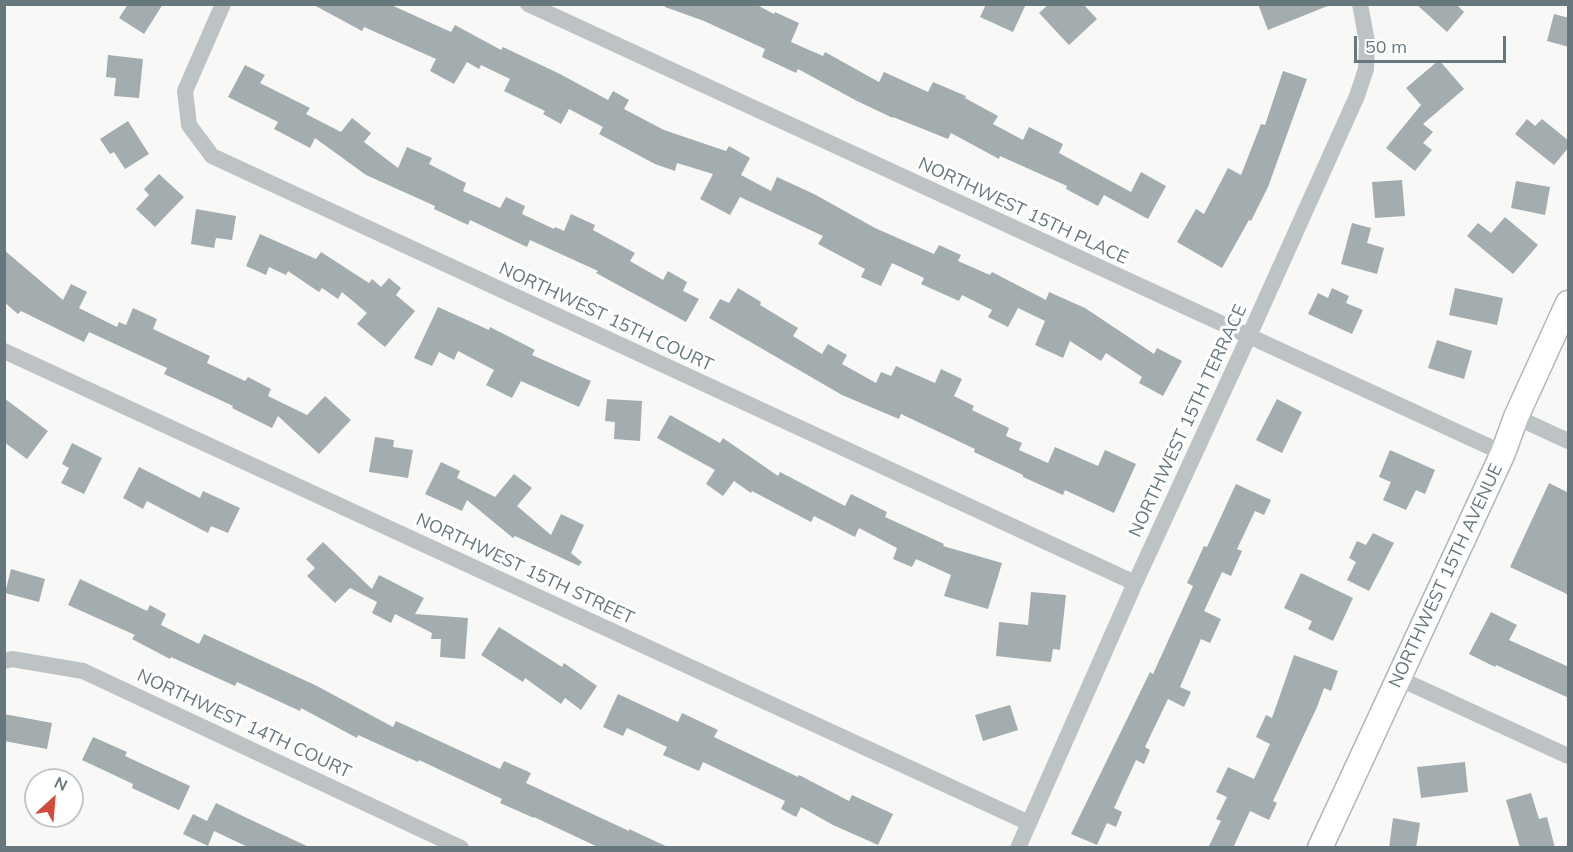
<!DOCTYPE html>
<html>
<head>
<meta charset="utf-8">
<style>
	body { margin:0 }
	#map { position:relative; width:1573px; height:852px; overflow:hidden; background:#f8f8f6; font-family:Mulish,sans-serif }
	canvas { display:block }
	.frame { position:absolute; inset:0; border:6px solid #66777d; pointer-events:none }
	.north { position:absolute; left:24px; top:768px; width:60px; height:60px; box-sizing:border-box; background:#fff; border:2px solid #c2c9cb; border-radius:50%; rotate:26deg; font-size:16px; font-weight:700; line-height:24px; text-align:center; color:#66777d }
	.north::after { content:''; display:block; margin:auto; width:21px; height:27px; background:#d14b3d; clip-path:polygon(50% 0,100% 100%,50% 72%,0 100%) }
	.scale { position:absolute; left:1354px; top:36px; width:152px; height:27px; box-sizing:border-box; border:3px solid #66777d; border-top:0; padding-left:8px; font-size:18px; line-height:21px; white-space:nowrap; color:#66777d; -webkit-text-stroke:4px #fff; paint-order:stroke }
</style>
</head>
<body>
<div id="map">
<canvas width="1573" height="852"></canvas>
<div class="frame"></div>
<div class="north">N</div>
<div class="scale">50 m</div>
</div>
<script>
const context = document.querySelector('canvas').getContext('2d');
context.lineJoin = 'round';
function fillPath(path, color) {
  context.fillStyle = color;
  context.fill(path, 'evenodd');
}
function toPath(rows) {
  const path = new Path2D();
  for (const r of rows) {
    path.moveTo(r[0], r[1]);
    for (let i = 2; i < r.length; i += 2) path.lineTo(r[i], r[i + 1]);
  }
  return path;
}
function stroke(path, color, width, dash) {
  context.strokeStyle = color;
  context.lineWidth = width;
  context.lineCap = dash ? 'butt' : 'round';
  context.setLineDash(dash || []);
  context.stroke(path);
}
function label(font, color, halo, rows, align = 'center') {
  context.font = font + ' Mulish,sans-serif';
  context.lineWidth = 6;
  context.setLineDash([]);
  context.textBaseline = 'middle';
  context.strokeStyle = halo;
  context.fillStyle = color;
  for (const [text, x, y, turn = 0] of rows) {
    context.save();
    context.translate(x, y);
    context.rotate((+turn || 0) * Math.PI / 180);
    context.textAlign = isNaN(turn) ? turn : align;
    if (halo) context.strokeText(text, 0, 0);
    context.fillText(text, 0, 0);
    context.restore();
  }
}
fillPath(toPath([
	[128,4,163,4,144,34,119,18],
	[312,4,389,4,451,32,455,25,501,50,503,47,560,74,608,100,613,91,629,100,624,109,664,130,726,151,729,146,750,158,741,175,771,191,777,177,814,194,875,228,934,254,939,245,961,255,958,261,990,275,992,272,1046,300,1049,292,1085,308,1154,354,1157,348,1182,361,1163,396,1139,383,1142,377,1106,353,1101,361,1070,341,1063,358,1035,345,1045,321,1018,308,1008,327,988,317,992,310,962,295,959,301,921,284,924,278,892,263,881,286,861,277,865,269,818,244,823,236,740,197,730,215,700,199,713,174,677,163,675,171,655,164,599,134,603,127,569,109,561,124,543,114,545,111,504,91,510,79,481,65,479,69,467,62,454,84,430,71,436,59,364,27,362,31],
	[665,4,755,4,774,14,775,12,799,23,791,42,823,56,825,52,879,82,884,72,928,92,933,82,966,96,965,98,998,116,993,124,1023,140,1029,127,1063,144,1059,153,1131,192,1141,172,1166,186,1148,219,1104,195,1098,206,1066,189,1067,186,1000,156,999,159,951,133,948,139,893,117,893,118,857,101,798,69,796,73,762,57,765,49,704,21,665,7],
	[986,4,1026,4,1013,32,980,17],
	[1049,4,1083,4,1097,19,1069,45,1039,13],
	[1258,4,1329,4,1330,5,1268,30],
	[1416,4,1456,4,1464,12,1447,32],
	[1554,14,1569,18,1569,47,1547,41],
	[108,55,143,59,139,98,114,96,116,78,106,77],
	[1439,60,1464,89,1423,124,1433,132,1423,143,1432,150,1415,171,1386,148,1421,105,1406,88],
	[245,65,265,75,260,83,310,108,306,114,341,132,352,118,371,133,364,142,398,168,407,147,432,158,429,164,466,183,463,191,500,208,506,197,525,206,522,214,554,229,555,227,564,231,571,214,595,225,593,230,635,253,630,261,663,280,668,271,687,282,683,291,699,299,686,322,596,273,598,271,530,240,527,247,470,220,468,225,434,209,435,206,366,175,315,138,310,148,274,129,278,122,228,97],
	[1283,71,1307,79,1268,187,1251,221,1249,220,1222,268,1177,242,1196,209,1204,214,1228,168,1241,175,1261,124,1265,125],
	[1527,119,1535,126,1542,119,1569,141,1569,147,1554,165,1515,134],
	[128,121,149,154,125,169,114,152,110,154,100,139],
	[159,174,184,197,155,227,136,209,149,195,144,189],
	[1402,180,1405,216,1375,218,1372,182],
	[1516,181,1550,187,1545,215,1511,208],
	[196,209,236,216,232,240,216,238,214,248,191,244],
	[1505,217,1538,245,1513,274,1467,236,1478,223,1491,233],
	[1352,223,1371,228,1367,243,1384,248,1377,274,1341,264],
	[260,234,316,259,321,252,369,283,372,279,381,287,389,278,401,288,396,295,415,311,385,347,357,324,367,313,342,292,338,299,322,288,319,292,288,271,286,275,269,267,266,275,246,266],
	[4,250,63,300,71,284,87,292,79,308,117,327,119,322,126,325,133,308,157,319,153,329,210,356,207,363,245,381,248,377,271,389,268,396,307,415,325,396,351,420,319,454,278,416,272,428,232,408,233,406,164,374,167,368,89,332,84,342,21,311,18,314,4,302],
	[738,288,761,302,760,305,798,328,793,336,822,354,828,344,847,355,842,364,876,383,881,372,891,376,896,366,935,383,941,369,962,379,954,396,974,406,972,410,1009,428,1006,436,1022,443,1019,450,1048,463,1055,447,1098,466,1105,450,1136,464,1114,513,1065,490,1063,495,1023,477,1023,475,974,452,975,449,901,414,899,419,842,395,709,318,720,299,729,303],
	[1332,288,1349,296,1346,303,1363,310,1352,334,1308,314,1318,293,1328,298],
	[1455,288,1503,298,1497,325,1449,315],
	[438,307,489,330,490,327,535,350,532,355,591,381,579,407,521,381,512,398,486,385,494,370,458,351,454,360,439,352,432,366,414,358],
	[1437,340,1472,351,1464,379,1428,368],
	[4,398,48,431,27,459,4,442],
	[607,399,642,401,640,441,614,439,615,422,605,421],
	[1277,399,1302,412,1282,453,1256,440],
	[670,415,720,443,723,438,778,476,780,472,845,506,851,494,887,512,885,517,944,544,943,546,1002,563,988,609,944,596,951,575,916,559,912,567,893,559,897,548,859,528,855,537,814,516,811,522,752,491,751,493,734,481,723,496,706,484,715,470,657,438],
	[375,437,394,440,393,447,413,450,408,478,369,472],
	[72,443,102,458,84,494,61,483,69,468,62,464],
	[1390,450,1435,470,1425,494,1416,490,1406,510,1383,500,1391,482,1379,477],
	[441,462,460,471,457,478,495,497,514,474,532,488,517,506,551,535,561,514,584,525,571,553,582,562,579,566,515,536,513,538,467,500,462,511,425,494],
	[139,467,200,498,203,491,240,508,228,533,211,526,208,533,147,501,143,509,123,498],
	[1549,483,1569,493,1569,595,1510,567],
	[1236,484,1271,500,1264,515,1255,511,1237,549,1242,551,1231,576,1222,572,1204,611,1221,619,1210,643,1201,639,1180,687,1191,692,1184,707,1168,699,1145,747,1150,750,1144,764,1136,760,1114,808,1122,812,1116,827,1107,823,1097,845,1071,834,1150,672,1153,674,1193,586,1187,583,1204,546,1207,547],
	[1373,533,1394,543,1369,591,1347,580,1356,562,1349,558,1357,541,1366,545],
	[323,542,372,589,379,575,424,598,415,614,468,618,465,659,440,657,441,639,431,639,432,633,395,614,391,623,372,613,377,602,350,588,335,603,307,576,315,568,306,559],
	[11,569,45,579,39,602,5,593],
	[1301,573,1353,598,1333,641,1308,629,1312,621,1284,608],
	[80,579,147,611,150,605,166,614,161,625,199,644,204,634,317,686,393,727,396,721,500,769,504,761,531,773,526,783,629,831,629,829,670,848,600,848,534,817,534,818,500,803,502,799,419,760,418,762,358,735,357,738,301,708,300,711,237,682,235,686,171,657,170,659,132,639,135,635,68,605],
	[1031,592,1066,595,1060,650,1053,649,1051,662,996,656,999,622,1028,625],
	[1491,612,1517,625,1509,640,1569,667,1569,698,1496,665,1495,667,1469,654],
	[499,627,562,667,564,663,597,686,581,710,565,698,561,704,525,678,523,682,481,655],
	[1294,655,1338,671,1331,691,1324,688,1317,707,1273,801,1277,803,1269,820,1250,811,1233,848,1208,848,1221,821,1216,819,1227,797,1216,792,1228,767,1254,779,1270,744,1256,737,1266,715,1272,718],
	[618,694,678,722,682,713,718,730,714,737,798,777,799,775,849,801,852,795,893,814,878,845,833,825,801,807,796,817,781,809,785,801,703,762,699,771,663,755,667,747,627,728,623,736,603,727],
	[1010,705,1018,730,983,741,975,715],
	[4,714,52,723,47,749,4,741],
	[93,737,127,752,125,756,190,786,179,810,132,788,133,784,82,760],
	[1465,762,1468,792,1421,798,1417,767],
	[1531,793,1539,819,1547,817,1555,848,1520,848,1506,800],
	[216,803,249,819,311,848,250,848,214,831,208,846,183,834,193,814,207,821],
	[1393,818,1420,823,1416,848,1389,848]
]), '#a3adb0');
const secondary = toPath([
	[1320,848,1503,453,1516,417,1568,303]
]);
stroke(secondary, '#b0b7ba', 27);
stroke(toPath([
	[223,4,185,91,189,125,212,156,1135,583],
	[528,4,1503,453],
	[4,351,1029,823],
	[1516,417,1568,441],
	[4,661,12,659,83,671,461,848],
	[1398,678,1568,756],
	[1018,848,1135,583,1249,336,1357,96,1366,69,1367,42,1360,4]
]), '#bdc3c5', 16);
stroke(secondary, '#fff', 24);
label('18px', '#66777d', '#fff', [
	["NORTHWEST 15TH PLACE",1023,211,25],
	["NORTHWEST 15TH COURT",606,317,25],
	["NORTHWEST 15TH TERRACE",1188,421,-65],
	["NORTHWEST 15TH STREET",525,569,25],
	["NORTHWEST 15TH AVENUE",1446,576,-65],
	["NORTHWEST 14TH COURT",244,724,25]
]);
</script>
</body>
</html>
